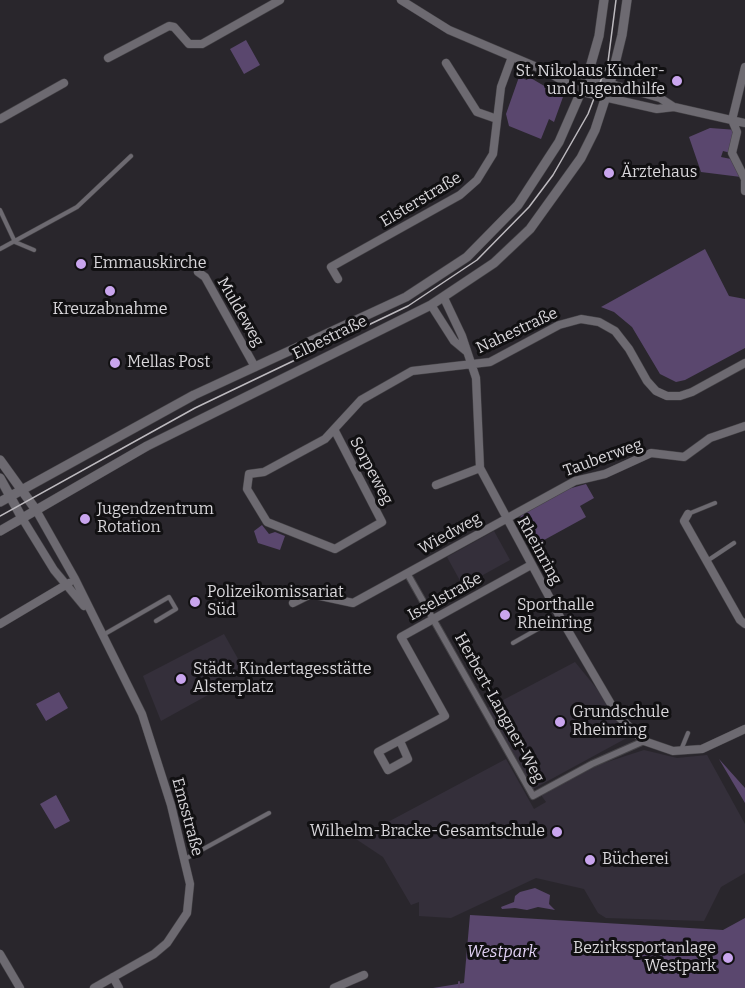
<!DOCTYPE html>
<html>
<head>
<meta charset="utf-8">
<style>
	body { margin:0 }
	canvas { display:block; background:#29262c }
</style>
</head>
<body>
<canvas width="745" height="988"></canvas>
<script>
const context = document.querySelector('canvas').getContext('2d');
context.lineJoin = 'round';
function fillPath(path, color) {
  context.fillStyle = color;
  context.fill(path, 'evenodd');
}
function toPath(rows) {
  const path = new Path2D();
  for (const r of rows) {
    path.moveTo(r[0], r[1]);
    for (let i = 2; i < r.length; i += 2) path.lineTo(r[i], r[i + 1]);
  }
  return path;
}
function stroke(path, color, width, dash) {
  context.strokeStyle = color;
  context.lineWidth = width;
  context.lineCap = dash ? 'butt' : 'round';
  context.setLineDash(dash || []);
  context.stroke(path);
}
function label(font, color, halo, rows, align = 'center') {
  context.font = font + ' Bitter,serif';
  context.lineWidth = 6;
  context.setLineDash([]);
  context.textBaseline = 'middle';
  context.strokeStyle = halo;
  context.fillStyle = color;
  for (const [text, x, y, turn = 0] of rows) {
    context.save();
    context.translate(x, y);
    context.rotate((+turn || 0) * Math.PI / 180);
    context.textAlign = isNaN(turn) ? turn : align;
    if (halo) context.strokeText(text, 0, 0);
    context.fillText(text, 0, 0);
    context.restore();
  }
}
fillPath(toPath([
	[494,531,510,560,463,586,447,557],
	[224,634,242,666,213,682,217,690,161,721,143,676],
	[575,662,634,734,533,789,488,708],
	[644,750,677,758,707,755,745,824,745,873,721,887,704,921,606,918,598,913,584,889,536,878,451,918,419,916,419,902,411,905,383,857,356,839,506,759,534,809,546,802,541,795,581,774,598,765]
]), '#342f3a');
fillPath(toPath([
	[246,40,260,65,244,74,230,49],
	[519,77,527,80,529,77,563,97,554,122,549,119,541,139,509,126,506,114],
	[710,128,737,130,731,153,723,151,721,157,731,159,741,177,701,172,689,137],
	[705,249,729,296,745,299,745,348,685,380,676,382,660,374,632,327,614,312,601,307],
	[586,484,594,498,580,506,586,517,535,545,520,519,521,514,557,492],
	[262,525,269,534,275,532,285,536,280,550,258,543,254,531],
	[59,692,68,708,46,721,36,704],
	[719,759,745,788,745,803],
	[56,795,70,821,55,829,40,804],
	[535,888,550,895,549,904,555,910,538,907,527,910,515,908,502,909,501,907,514,902,515,896,520,892],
	[470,915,723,930,745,918,745,988,433,988,464,983]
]), '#5a476e');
stroke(toPath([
	[459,988,459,982]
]), '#584267', 2);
const service = toPath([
	[0,210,15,242,34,250],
	[0,249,77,207,131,156],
	[688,514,715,503],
	[707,561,734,543],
	[103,635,169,597,176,609,156,621],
	[513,643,559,617],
	[681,750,688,733],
	[185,859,269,813]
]);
const pedestrian = toPath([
	[407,573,533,796,592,764,644,741]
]);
const minor = toPath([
	[401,0,449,30,546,71,582,92,657,109,674,107],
	[108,58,169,26,174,27,189,44,202,44,280,0],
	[446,63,477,112,497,119],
	[745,67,732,120,737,132,732,153,745,179],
	[547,71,576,74,660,98,674,107,745,123],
	[0,119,64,83],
	[745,181,745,191],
	[198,272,205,277,255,367],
	[338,279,331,267,460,195,477,180,493,154,501,87,512,57],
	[444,298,462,336,476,378,480,468,560,617,618,716,644,741,673,751,702,749,745,729],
	[431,305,454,341,466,351],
	[335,431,382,522,335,549,267,522,247,489,249,474,264,472,325,439,361,400,412,371,490,362,559,325,581,319,599,322,615,331,629,349,647,381,656,391,667,396,680,396,692,392,745,363],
	[436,485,480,468],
	[36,510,75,579,142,714,171,805,190,884,187,913,167,943,154,954,94,988],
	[688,514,684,521,740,620,745,624],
	[22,518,54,570,84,606],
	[293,603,311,594,353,603,575,481,605,474,651,453,684,457,710,438,745,426],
	[0,624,69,583],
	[400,741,408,759,388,770,378,752,445,716,401,637,531,565],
	[0,954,20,988],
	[113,977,119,988],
	[334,988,364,975]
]);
const tertiary = toPath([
	[0,460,36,510],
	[0,478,22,518],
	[0,502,194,395,406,297,467,257,518,205,559,142,587,78,599,36,604,0],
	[0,531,147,446,431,305,494,263,530,229,581,158,595,130,610,84,622,35,627,0]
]);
stroke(service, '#454347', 5);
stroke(pedestrian, '#454347', 8);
stroke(minor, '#454347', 9);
stroke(tertiary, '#454347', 10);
stroke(service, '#6d6a71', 4);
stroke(pedestrian, '#6d6a71', 6);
stroke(minor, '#6d6a71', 8);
stroke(tertiary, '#6d6a71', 9);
stroke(toPath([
	[0,516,195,408,408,306,477,260,529,207,553,175,588,114,608,62,616,0]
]), '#bdbabf', 1.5);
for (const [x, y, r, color] of [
	[677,81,6,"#c9a5ee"],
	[609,173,6,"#c9a5ee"],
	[81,264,6,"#c9a5ee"],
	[110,291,6,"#c9a5ee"],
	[115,363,6,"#c9a5ee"],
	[85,519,6,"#c9a5ee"],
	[195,602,6,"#c9a5ee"],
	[505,615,6,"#c9a5ee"],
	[181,679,6,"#c9a5ee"],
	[560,722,6,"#c9a5ee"],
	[557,832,6,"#c9a5ee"],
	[590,860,6,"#c9a5ee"],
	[728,958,6,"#c9a5ee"]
]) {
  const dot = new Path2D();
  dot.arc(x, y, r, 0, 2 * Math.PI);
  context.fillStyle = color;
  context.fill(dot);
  stroke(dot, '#111012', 2);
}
label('16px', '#d8d6da', '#111012', [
	["St. Nikolaus Kinder-",665,72,"right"],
	["und Jugendhilfe",665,90,"right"],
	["Ärztehaus",621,173],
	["Emmauskirche",93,264],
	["Kreuzabnahme",110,310,"center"],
	["Mellas Post",127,363],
	["Jugendzentrum",97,510],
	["Rotation",97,528],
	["Polizeikomissariat",207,593],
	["Süd",207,611],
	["Sporthalle",517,606],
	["Rheinring",517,624],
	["Städt. Kindertagesstätte",193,670],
	["Alsterplatz",193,688],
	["Grundschule",572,713],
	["Rheinring",572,731],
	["Wilhelm-Bracke-Gesamtschule",545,832,"right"],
	["Bücherei",602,860],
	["Bezirkssportanlage",716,949,"right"],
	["Westpark",716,967,"right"]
], 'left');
label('16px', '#d8d6da', '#111012', [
	["Elsterstraße",421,200,-31],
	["Muldeweg",240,312,60],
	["Nahestraße",517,331,-25],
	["Elbestraße",330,338,-26],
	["Tauberweg",603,458,-20],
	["Sorpeweg",371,471,62],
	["Wiedweg",450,534,-29],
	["Rheinring",539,551,61],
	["Isselstraße",445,597,-29],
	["Herbert-Langner-Weg",499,708,61],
	["Emsstraße",187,817,75]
]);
label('italic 16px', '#e0d0f3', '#111012', [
	["Westpark",502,953]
]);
</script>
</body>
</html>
